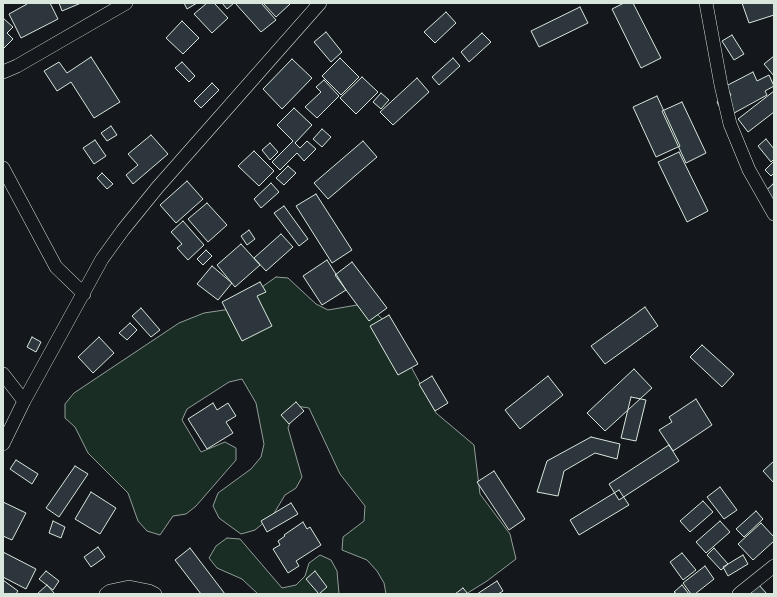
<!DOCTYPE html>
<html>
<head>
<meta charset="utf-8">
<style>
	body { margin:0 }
	#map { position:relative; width:777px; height:597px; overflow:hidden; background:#14181c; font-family:Cabin,sans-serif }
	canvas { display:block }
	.frame { position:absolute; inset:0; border:4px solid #d8e6dc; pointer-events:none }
</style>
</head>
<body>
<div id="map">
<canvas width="777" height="597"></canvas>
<div class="frame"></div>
</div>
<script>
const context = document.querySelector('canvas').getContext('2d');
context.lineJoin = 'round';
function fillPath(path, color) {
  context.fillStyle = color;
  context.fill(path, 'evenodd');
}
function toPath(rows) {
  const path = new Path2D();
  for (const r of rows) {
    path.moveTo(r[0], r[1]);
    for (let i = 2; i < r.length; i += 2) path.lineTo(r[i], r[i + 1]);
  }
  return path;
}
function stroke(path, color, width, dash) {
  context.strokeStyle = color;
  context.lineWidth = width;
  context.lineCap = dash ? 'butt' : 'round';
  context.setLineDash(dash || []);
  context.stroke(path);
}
const green = toPath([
	[276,277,288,278,316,304,328,310,357,305,369,307,388,324,436,413,474,445,480,494,510,534,516,559,487,581,466,594,386,594,384,583,377,571,367,560,342,550,343,537,364,521,365,506,340,474,309,408,296,406,288,428,302,477,296,488,285,495,273,515,255,530,241,534,219,518,213,506,218,493,251,469,261,457,264,444,256,403,242,379,229,382,187,409,182,420,201,452,225,442,236,448,236,460,196,506,186,514,173,516,160,535,147,531,138,521,128,493,88,453,75,427,65,418,65,404,74,393,179,323,204,313,231,309,276,277],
	[227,538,240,539,282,588,296,585,305,576,309,563,320,555,331,560,337,571,339,594,258,594,242,579,217,568,209,558,216,546,227,538]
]);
fillPath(green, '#1a2d24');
stroke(green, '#939e99', 1);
const building = toPath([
	[27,3,50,3,58,19,21,38,9,14,27,4,27,3],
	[59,3,81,3,62,11,59,3],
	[184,3,197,3,187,9,184,3],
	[207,3,214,3,228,18,212,33,194,14,207,3],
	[222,3,234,3,227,9,222,3],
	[235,3,261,3,276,20,261,32,235,3],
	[263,3,289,3,290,4,276,17,263,3],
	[624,3,633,3,661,58,641,68,612,9,624,3],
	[742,3,774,3,774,15,749,23,742,3],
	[580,7,588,23,539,47,531,31,580,7],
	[446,12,456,23,435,43,424,32,446,12],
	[3,18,13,27,7,33,13,39,3,49,3,18],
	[182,21,199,38,183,54,166,38,182,21],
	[326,32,342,52,331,62,314,42,326,32],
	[482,33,491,42,469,62,461,52,482,33],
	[732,35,744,54,734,60,722,41,732,35],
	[774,56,774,76,764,64,774,56],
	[91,57,120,102,94,118,71,82,57,91,44,71,59,62,67,73,91,57],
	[340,58,359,77,341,95,322,76,340,58],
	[453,58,460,66,439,85,432,77,453,58],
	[292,59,312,78,282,109,263,89,292,59],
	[182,62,195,76,189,82,175,68,182,62],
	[753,72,757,81,769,75,774,86,765,91,767,95,725,118,717,102,731,95,726,86,753,72],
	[362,77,378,92,356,114,340,98,362,77],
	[417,78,429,92,393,125,380,112,417,78],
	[324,80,339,96,317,118,305,107,321,92,316,87,324,80],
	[212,83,219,90,201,108,194,101,212,83],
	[774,91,774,112,748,132,738,119,774,91],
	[381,93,389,100,381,109,373,102,381,93],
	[657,96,680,146,656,157,633,107,657,96],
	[682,102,706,153,686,163,662,111,682,102],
	[294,108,312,125,295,143,300,148,307,141,316,149,304,161,297,153,280,170,272,162,293,141,277,125,294,108],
	[111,126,117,135,107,141,101,133,111,126],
	[322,129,331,137,322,147,313,139,322,129],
	[151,135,168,154,133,184,126,175,138,165,128,154,151,135],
	[766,139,774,149,774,159,771,162,758,146,766,139],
	[95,140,106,156,94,164,83,148,95,140],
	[363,141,377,157,328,199,314,183,363,141],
	[270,143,278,152,270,160,262,150,270,143],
	[254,151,274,171,259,186,238,166,254,151],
	[679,152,708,211,687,222,658,162,679,152],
	[774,161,774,173,771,176,765,170,774,161],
	[288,166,296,173,284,185,276,178,288,166],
	[102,173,113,184,107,189,97,178,102,173],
	[187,181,203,199,176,223,160,205,187,181],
	[271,183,279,192,261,208,254,199,271,183],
	[773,184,774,186,774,206,759,197,773,184],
	[316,194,352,250,332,263,296,206,316,194],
	[207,203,227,225,208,242,188,219,207,203],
	[284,206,308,239,299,246,274,213,284,206],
	[183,221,204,245,188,260,177,248,182,244,171,232,183,221],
	[249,230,255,239,247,245,241,236,249,230],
	[281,234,293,247,266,271,254,258,281,234],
	[241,244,260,265,235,287,217,265,241,244],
	[206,250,212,256,203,265,197,259,206,250],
	[327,260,346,290,322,305,303,276,327,260],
	[352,262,387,308,369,321,335,275,352,262],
	[212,266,232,283,218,300,197,284,212,266],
	[260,282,266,292,257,296,272,326,242,341,222,302,260,282],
	[645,307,658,326,605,364,591,346,645,307],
	[141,308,160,330,151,337,132,316,141,308],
	[389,315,418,364,398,375,370,326,389,315],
	[130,323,137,330,127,340,119,333,130,323],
	[32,337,41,342,36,352,27,347,32,337],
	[99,337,114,353,93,373,78,357,99,337],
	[702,345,734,374,722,387,690,357,702,345],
	[634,369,652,388,605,431,587,413,634,369],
	[432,376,448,403,435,411,419,384,432,376],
	[548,376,563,395,520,429,505,410,548,376],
	[631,397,646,400,636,441,621,438,631,397],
	[696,399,712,425,673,451,659,430,672,422,669,417,696,399],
	[296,402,304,411,289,424,281,415,296,402],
	[213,403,217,410,228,403,236,416,226,422,233,433,207,449,188,419,213,403],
	[591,437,620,444,617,459,595,453,564,471,558,496,537,492,547,461,591,437],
	[669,445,679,461,619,500,609,484,669,445],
	[16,460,38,474,32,484,10,469,16,460],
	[774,461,774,483,763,471,774,461],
	[75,466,88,474,59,517,46,508,75,466],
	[494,471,525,519,509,530,477,482,494,471],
	[720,487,737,510,724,519,707,497,720,487],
	[619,490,629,505,579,535,570,520,619,490],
	[91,492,116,508,100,534,75,519,91,492],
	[703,501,713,512,690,532,680,521,703,501],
	[3,502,26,513,12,540,3,536,3,502],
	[291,503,298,514,267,532,261,521,291,503],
	[756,511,763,519,744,537,736,529,756,511],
	[53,521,65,527,61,538,49,533,53,521],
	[720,521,730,532,706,553,696,542,720,521],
	[303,522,307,529,310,527,321,545,296,561,299,566,288,573,273,549,280,545,278,541,285,536,284,535,303,522],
	[761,523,774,537,774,541,753,560,738,544,761,523],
	[98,547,105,557,91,567,84,557,98,547],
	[190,548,225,594,201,594,175,560,190,548],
	[714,548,728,564,721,570,707,555,714,548],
	[3,552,36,569,26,589,3,577,3,552],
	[682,553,696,570,683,580,670,562,682,553],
	[743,555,748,564,728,576,723,567,743,555],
	[705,566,714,579,695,594,691,594,683,583,705,566],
	[46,571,59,581,53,590,39,579,46,571],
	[315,571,327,587,319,594,306,579,315,571],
	[3,580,18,591,16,594,3,594,3,580],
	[497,581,503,591,498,594,477,594,497,581],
	[47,585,55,594,37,594,47,585],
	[682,585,689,594,677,594,674,592,682,585],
	[759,585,767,594,750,594,759,585],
	[463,588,468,594,455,594,463,588]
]);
fillPath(building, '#2c363c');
stroke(building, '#d8e6dc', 1);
const street = toPath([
	[706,3,721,85,730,124,749,170,774,214],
	[3,72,17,66,126,3],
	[3,168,56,267,84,294],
	[3,374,24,401],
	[3,444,24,401,102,259,123,230,157,188,320,3],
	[106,594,110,591,129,587,149,591,155,594],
	[739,594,774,566]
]);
stroke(street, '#d8e6dc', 14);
stroke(street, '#14181c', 13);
</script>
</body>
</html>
